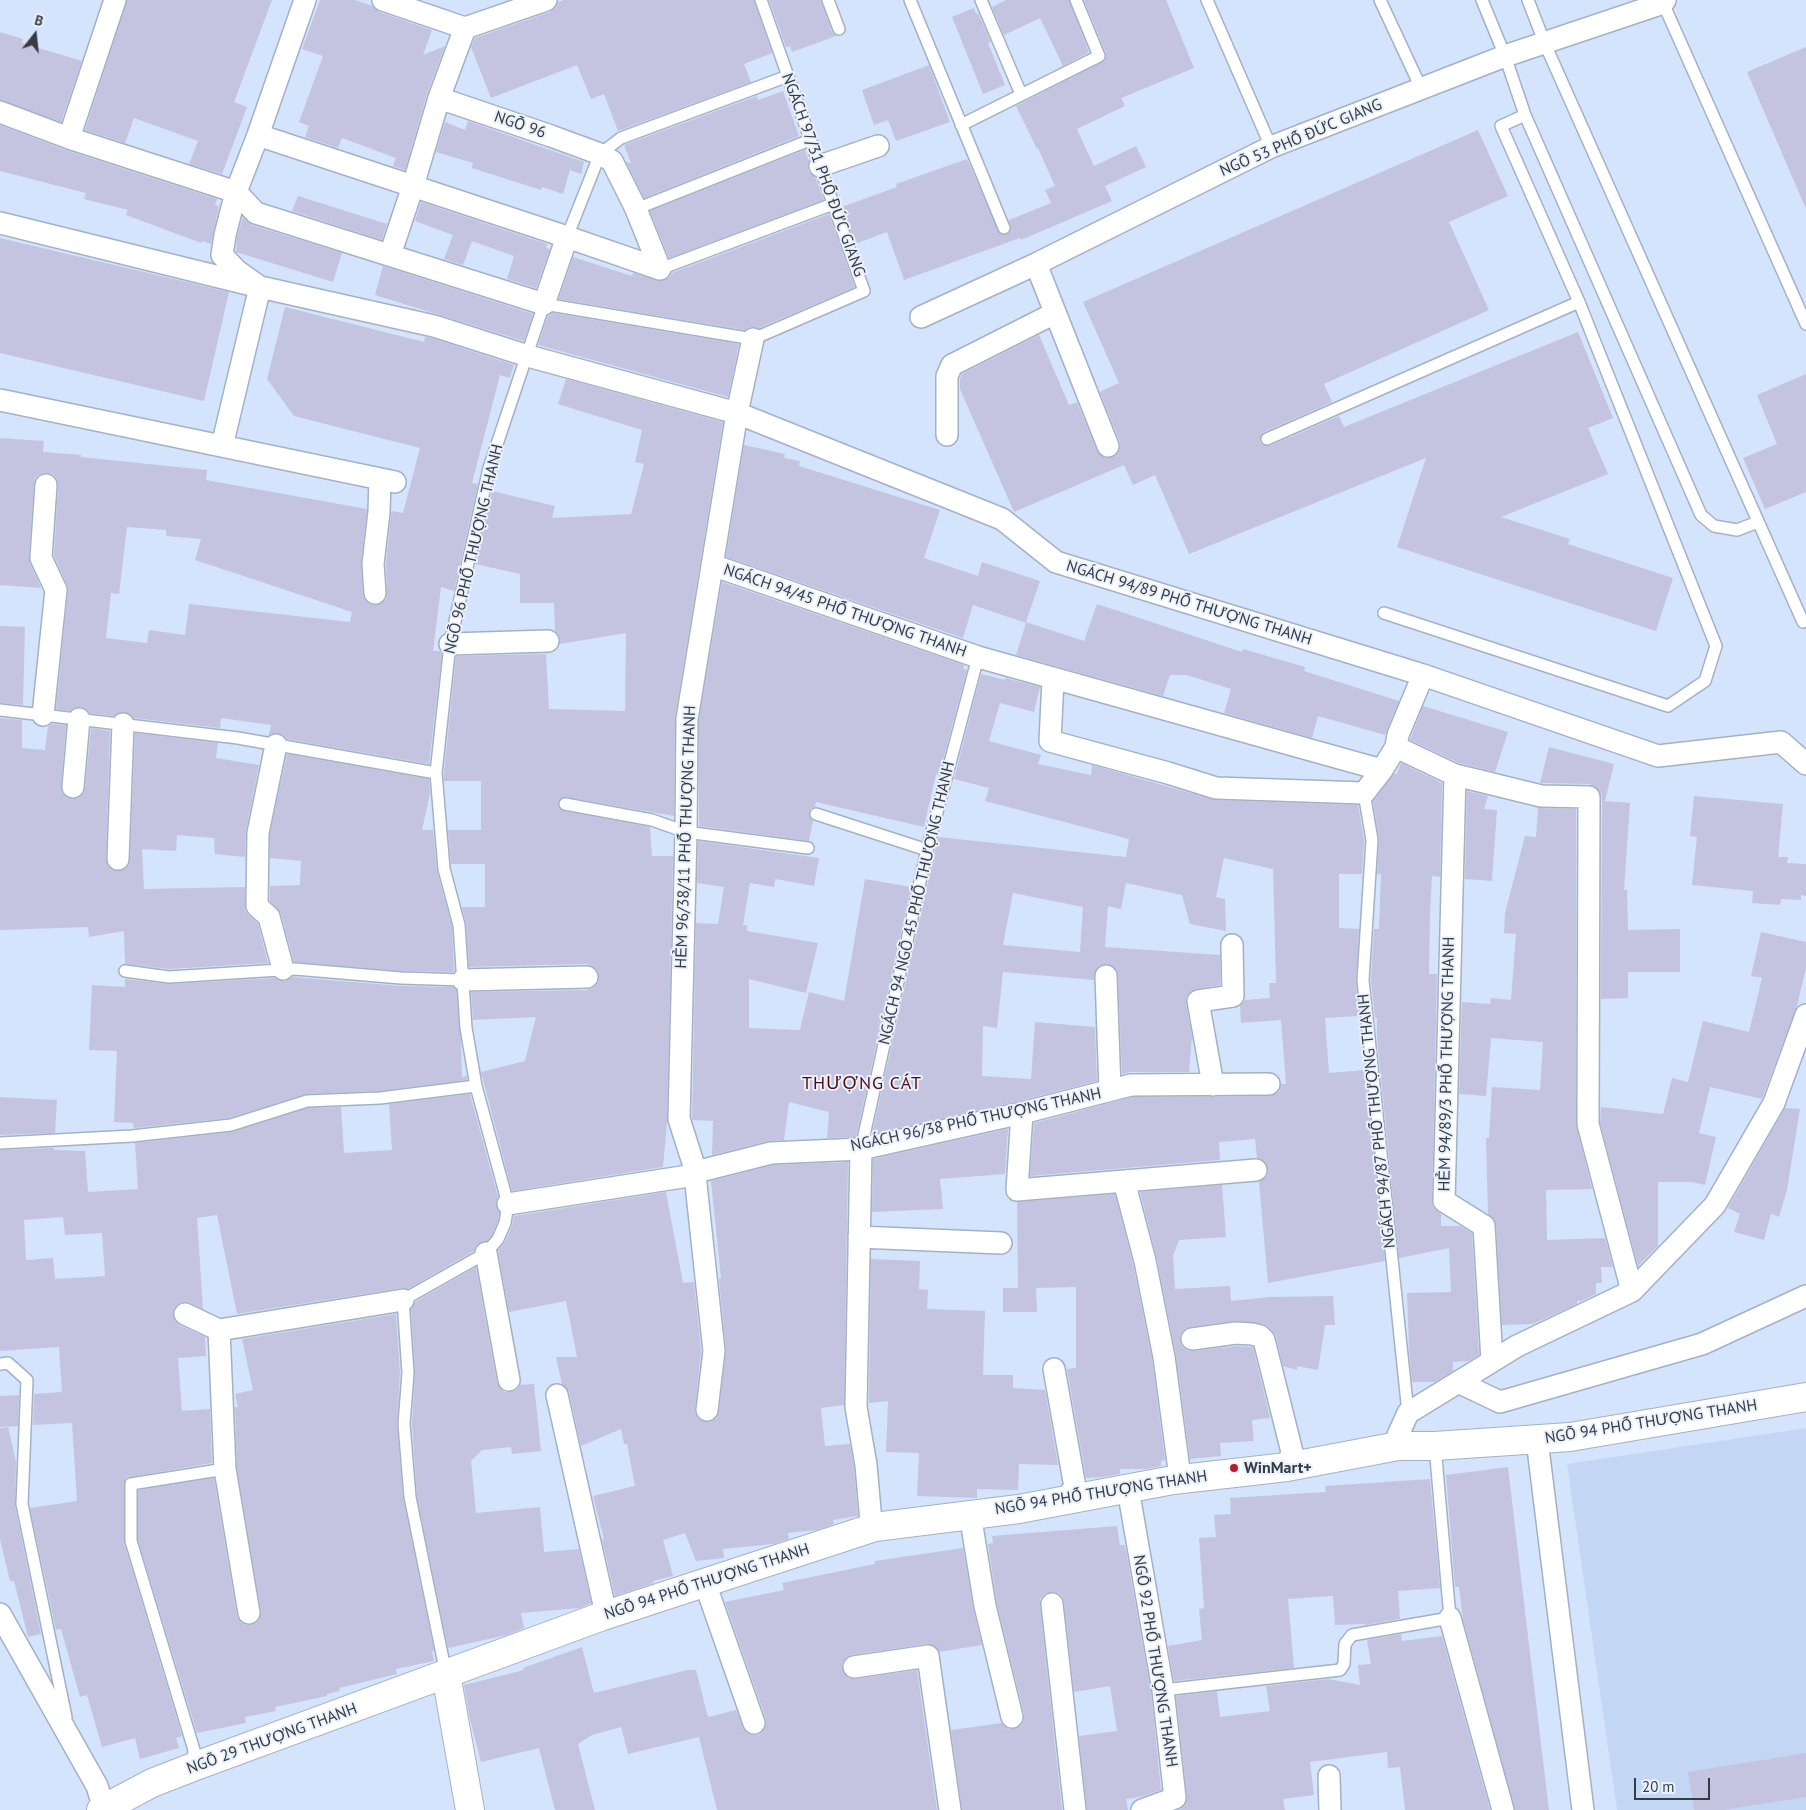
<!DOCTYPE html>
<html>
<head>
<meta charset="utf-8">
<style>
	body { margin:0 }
	#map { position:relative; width:1806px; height:1810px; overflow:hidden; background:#d4e4fd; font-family:"PT Sans",sans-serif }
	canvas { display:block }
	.north { position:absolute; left:10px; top:10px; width:50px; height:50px; -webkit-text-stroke:4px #eaf1fb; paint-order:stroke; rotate:16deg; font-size:14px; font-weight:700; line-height:20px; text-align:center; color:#363c46 }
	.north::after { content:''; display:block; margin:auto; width:18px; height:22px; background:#363c46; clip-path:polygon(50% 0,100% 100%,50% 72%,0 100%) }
	.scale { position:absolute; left:1634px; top:1778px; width:76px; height:22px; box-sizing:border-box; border:2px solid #363c46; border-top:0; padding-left:6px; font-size:15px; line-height:18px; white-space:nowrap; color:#363c46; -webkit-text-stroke:4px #eaf1fb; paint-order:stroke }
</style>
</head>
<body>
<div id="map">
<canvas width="1806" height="1810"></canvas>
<div class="north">B</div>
<div class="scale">20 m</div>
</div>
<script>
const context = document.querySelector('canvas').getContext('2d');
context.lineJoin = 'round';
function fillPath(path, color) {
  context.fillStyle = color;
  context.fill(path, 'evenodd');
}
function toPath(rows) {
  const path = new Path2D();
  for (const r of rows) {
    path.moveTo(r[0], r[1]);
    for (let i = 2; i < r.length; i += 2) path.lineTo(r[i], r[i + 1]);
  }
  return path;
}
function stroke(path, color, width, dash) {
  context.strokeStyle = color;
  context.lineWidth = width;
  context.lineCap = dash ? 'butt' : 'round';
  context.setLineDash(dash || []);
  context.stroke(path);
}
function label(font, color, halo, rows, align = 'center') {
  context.font = font + ' "PT Sans",sans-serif';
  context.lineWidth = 4;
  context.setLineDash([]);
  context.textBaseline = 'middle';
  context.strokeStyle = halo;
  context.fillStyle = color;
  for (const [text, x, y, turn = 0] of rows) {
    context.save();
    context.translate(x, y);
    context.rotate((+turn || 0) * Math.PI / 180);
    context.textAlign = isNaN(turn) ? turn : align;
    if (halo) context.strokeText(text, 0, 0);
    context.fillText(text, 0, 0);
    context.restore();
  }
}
fillPath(toPath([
	[1806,1428,1806,1810,1617,1810,1567,1464]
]), '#c3d7f5');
fillPath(toPath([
	[127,0,272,0,234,102,247,107,222,174,189,164,198,141,134,118,125,143,85,130],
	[320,0,355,0,373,6,379,12,432,30,423,55,445,46,427,94,405,170,393,166,396,158,342,138,338,148,305,137,309,126,299,122,323,56,302,49],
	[564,0,754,0,772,53,744,64,751,82,618,131,604,94,591,99,577,65,491,98,471,47,475,38,550,12,556,8,558,2],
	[769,0,821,0,832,32,836,36,792,52,790,46,786,47],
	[1006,0,1069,0,1089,52,1063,66,1040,18,1004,35,992,7],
	[1084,0,1166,0,1194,68,1121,98,1125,106,1077,129,1094,166,1136,146,1146,167,1105,186,1112,201,1021,240,1020,238,904,280,887,232,855,244,842,207,897,187,896,184,967,159,1000,234,1006,235,1010,232,1011,228,1009,220,1051,203,1045,190,1055,186,1038,148,1037,149,1016,106,1105,60,1106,53],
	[974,8,976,14,978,13,991,42,988,43,1005,85,983,94,952,17],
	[0,32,23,39,22,43,82,61,61,122,0,100],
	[1806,47,1806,209,1747,72],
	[929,65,950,122,896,141,888,120,874,125,862,90],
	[783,91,799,136,644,198,626,162,631,163,624,145,757,96,758,100],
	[468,121,584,162,581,174,570,170,563,194,542,187,541,190,472,168,473,163,436,152,445,122,465,130],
	[0,125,65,150,217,199,215,205,219,206,211,244,202,241,201,243,126,215,128,210,84,199,86,193,0,171],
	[1478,130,1508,196,1449,222,1489,310,1324,384,1332,402,1264,432,1261,435,1260,442,1263,445,1270,446,1339,416,1344,427,1578,332,1613,418,1588,428,1608,474,1501,517,1570,539,1568,544,1673,578,1656,631,1397,547,1426,458,1189,554,1155,475,1133,485,1124,465,1014,512,960,389,960,379,962,374,1039,335,1069,405,1077,402,1097,451,1101,456,1106,458,1113,457,1118,453,1120,447,1120,442,1100,392,1119,383,1083,302],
	[805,150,809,161,808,171,815,177,824,200,669,258,650,211],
	[298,196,387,224,382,240,292,211],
	[421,202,547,244,546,248,550,249,536,288,507,279,514,256,472,241,463,265,444,259,453,235,415,221],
	[829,214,855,287,759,328,750,327,745,330,559,299,573,257,632,276,633,273,662,281,670,277,672,273],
	[243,217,252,225,342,253,333,282,236,252,237,237],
	[0,238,229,292,204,401,0,353],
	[383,266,533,314,524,341,375,295],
	[285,307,424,342,425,337,431,338,514,365,510,378,500,375,472,483,478,484,454,591,441,587,433,651,440,651,442,653,429,764,287,739,284,735,278,733,269,735,271,725,221,718,220,728,134,718,130,714,124,712,118,713,114,716,90,713,86,709,81,707,74,708,70,711,56,709,68,591,67,585,54,556,58,486,57,479,53,474,46,473,40,474,35,478,34,484,29,557,30,563,41,588,0,585,0,438,44,441,43,452,81,455,81,457,207,470,206,480,367,509,361,563,363,594,365,600,370,604,376,605,382,603,386,599,387,593,386,564,391,514,392,511,403,513,420,448,294,416,267,379],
	[127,527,166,530,166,536,201,539,195,560,352,612,350,622,189,604,185,635,149,630,147,643,106,638,111,593,119,594],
	[553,313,739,344,728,397,538,345,548,316],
	[1806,374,1806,492,1765,509,1743,458,1777,444,1757,395],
	[566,379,723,422,675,717,674,816,566,797,560,799,558,803,560,809,564,811,650,827,652,856,673,856,667,1122,663,1167,512,1191,481,1072,525,1061,536,1017,473,1020,471,992,587,990,593,988,598,983,599,976,598,971,593,966,587,964,469,967,466,924,462,907,485,907,485,864,451,864,448,830,481,830,481,781,444,781,444,773,456,656,546,654,549,709,625,711,626,633,560,644,559,635,555,631,554,603,520,603,520,574,475,564,492,491,555,506,552,518,631,514,644,464,635,462,642,430,558,404],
	[744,445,785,454,784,458,800,461,799,466,940,510,924,558,978,576,982,562,1040,581,1026,622,1084,641,1097,604,1242,652,1243,649,1305,667,1304,671,1399,701,1385,735,1318,716,1312,738,1224,713,1231,689,1187,675,1170,675,1163,696,1016,655,1026,623,973,605,963,638,726,557],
	[722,582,964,665,963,669,967,670,939,775,936,774,924,827,816,802,815,807,811,808,809,812,809,816,813,821,809,841,699,826,699,720],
	[0,626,25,627,23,705,0,703],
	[981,674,1005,680,1005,678,1040,687,1034,712,1000,703,989,741,1041,755,1038,764,1091,775,1092,765,1215,800,1358,805,1364,840,1362,874,1339,874,1339,927,1340,928,1359,929,1356,980,1359,1016,1325,1018,1329,1073,1365,1070,1385,1261,1268,1283,1259,1182,1267,1176,1268,1169,1266,1163,1257,1158,1255,1139,1219,1142,1220,1160,1030,1176,1034,1123,1133,1097,1269,1096,1276,1094,1280,1091,1281,1084,1286,1084,1281,1020,1241,1023,1240,1006,1245,1000,1270,998,1269,983,1276,983,1273,869,1224,858,1216,897,1225,899,1226,931,1190,924,1182,895,1126,883,1121,909,1108,906,1105,947,1220,955,1220,985,1196,989,1190,992,1186,997,1186,1003,1192,1036,1189,1072,1131,1072,1122,1074,1118,976,1116,969,1111,965,1105,964,1099,966,1095,971,1094,980,1003,972,997,1028,983,1026,982,1076,1031,1079,1035,1022,1095,1027,1097,1081,1019,1101,872,1134,938,837,1126,857,1129,839,985,801,989,788,954,779],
	[1013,893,1083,907,1080,952,1003,945],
	[1423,706,1508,732,1495,772,1459,763,1410,740],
	[0,718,22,720,22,748,45,750,48,726,52,724,66,725,61,786,62,793,66,797,71,799,79,798,83,794,85,789,91,728,110,731,106,859,107,865,111,869,117,871,124,870,129,865,130,859,135,733,218,743,216,758,259,765,246,830,245,857,215,854,214,838,177,835,176,851,142,849,144,889,245,887,245,911,258,924,268,963,169,969,125,964,124,931,89,937,88,927,0,930],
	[1549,747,1614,764,1605,801,1630,803,1624,890,1627,890,1628,930,1680,929,1680,972,1628,972,1628,998,1601,999,1602,797,1600,791,1596,787,1589,784,1540,783],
	[287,754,429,779,430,794,422,830,433,830,437,871,452,926,454,972,401,971,294,962,281,914,270,901,270,886,300,885,301,861,270,858,270,834],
	[1401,763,1442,783,1440,877,1432,876,1430,913,1429,974,1437,974,1432,1201,1433,1207,1441,1214,1441,1226,1460,1226,1472,1233,1479,1355,1468,1361,1453,1362,1453,1371,1435,1382,1412,1382,1409,1349,1407,1293,1451,1292,1449,1248,1399,1258,1377,1038,1377,1018,1375,1018,1371,980,1374,929,1379,929,1381,874,1377,874,1379,839,1373,801,1394,774,1397,774],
	[1467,791,1488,796,1484,809,1497,810,1492,881,1465,879],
	[1694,796,1783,804,1778,857,1788,857,1787,863,1806,864,1806,896,1801,895,1801,900,1781,899,1780,905,1752,903,1753,891,1692,885,1697,837,1690,836],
	[1538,808,1576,809,1576,1124,1592,1189,1546,1190,1547,1240,1605,1238,1613,1267,1601,1267,1602,1283,1596,1283,1596,1294,1581,1301,1577,1301,1577,1304,1533,1324,1502,1325,1496,1225,1494,1219,1488,1214,1486,1138,1489,1138,1492,1087,1540,1090,1543,1042,1491,1038,1486,1096,1459,1094,1462,1002,1490,1004,1491,998,1511,1000,1516,934,1504,933,1505,913,1525,836,1536,837],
	[698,841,819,858,814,886,775,879,774,887,750,883,743,925,747,925,747,931,818,943,806,993,749,979,749,1028,800,1030,809,992,844,1001,865,879,911,887,856,1137,827,1138,829,1112,789,1102,784,1140,768,1141,712,1155,713,1121,692,1120,696,923,718,924,724,887,697,883],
	[1761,932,1806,942,1806,968,1797,1006,1762,1099,1710,1087,1699,1133,1716,1137,1705,1185,1692,1182,1658,1182,1658,1246,1638,1266,1600,1122,1601,1107,1663,1114,1672,1078,1688,1082,1703,1021,1749,1032,1762,978,1751,976],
	[293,977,401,986,453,987,456,990,461,1042,462,1077,467,1076,467,1080,379,1091,306,1094,229,1118,134,1128,133,1123,114,1122,117,1051,89,1050,92,985,125,987,125,979,169,984,274,978,279,981,286,981],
	[470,1094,498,1197,496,1205,499,1212,498,1221,492,1235,487,1241,478,1244,474,1251,408,1289,401,1288,237,1314,217,1215,197,1218,203,1309,190,1303,183,1302,178,1304,174,1308,173,1315,175,1321,179,1325,205,1337,206,1356,178,1358,182,1411,210,1409,212,1463,130,1477,126,1478,124,1484,124,1543,182,1736,176,1738,179,1748,140,1759,135,1738,102,1747,87,1695,80,1697,61,1629,56,1630,30,1508,77,1501,72,1423,33,1425,34,1394,62,1392,59,1347,0,1351,0,1150,54,1148,54,1150,85,1151,88,1192,138,1189,135,1143,232,1132,308,1108,341,1107,344,1153,392,1150,389,1104],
	[63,1217,65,1235,102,1233,105,1276,55,1279,53,1258,26,1260,24,1220],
	[0,1097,57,1100,55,1133,0,1135],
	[1785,1108,1800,1109,1787,1190,1779,1217,1771,1214,1764,1240,1734,1232,1740,1214,1728,1208],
	[1008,1129,1005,1174,940,1179,943,1209,872,1212,873,1159],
	[848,1162,844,1405,821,1408,825,1446,850,1444,854,1467,858,1516,833,1520,834,1524,817,1530,788,1533,789,1539,773,1544,723,1549,724,1558,696,1561,685,1533,663,1540,673,1576,653,1581,654,1583,615,1596,602,1539,604,1539,593,1496,635,1486,627,1444,624,1444,621,1429,581,1446,569,1392,566,1387,562,1384,556,1357,577,1357,566,1301,509,1312,498,1250,505,1242,512,1226,514,1216,666,1192,683,1283,694,1282,701,1351,695,1409,695,1414,700,1420,706,1422,711,1422,717,1418,719,1411,726,1350,719,1279,721,1278,711,1181,773,1165],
	[1222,1185,1226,1237,1179,1240,1173,1256,1175,1289,1230,1286,1231,1301,1269,1297,1333,1296,1335,1325,1325,1325,1318,1370,1297,1366,1297,1370,1283,1366,1276,1336,1269,1327,1263,1324,1234,1321,1190,1327,1184,1329,1180,1335,1180,1341,1182,1347,1188,1351,1194,1351,1236,1346,1253,1347,1270,1418,1252,1420,1254,1441,1220,1443,1221,1456,1190,1459,1176,1355,1157,1259,1140,1192],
	[1115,1194,1133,1264,1152,1359,1165,1460,1161,1461,1161,1466,1147,1469,1120,1469,1120,1474,1103,1477,1086,1478,1067,1369,1076,1368,1076,1287,1035,1288,1036,1288,1037,1312,1003,1312,1003,1288,1018,1288,1017,1202],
	[871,1259,920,1261,919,1289,928,1290,927,1309,985,1311,983,1375,1013,1375,1013,1388,1045,1390,1058,1465,1019,1464,1018,1490,977,1489,977,1498,917,1496,919,1453,886,1452,888,1401,869,1403],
	[476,1267,497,1383,500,1388,505,1392,511,1392,517,1390,520,1385,534,1384,541,1451,512,1454,511,1447,482,1450,471,1461,476,1513,540,1507,544,1552,579,1549,591,1603,580,1608,521,1613,524,1628,507,1635,448,1648,417,1496,412,1424,415,1372,411,1309,415,1302],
	[396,1314,400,1373,397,1425,403,1498,434,1651,432,1651,434,1661,396,1669,397,1674,339,1688,340,1691,327,1694,327,1696,275,1707,276,1711,245,1717,246,1723,197,1733,138,1540,138,1490,214,1478,237,1616,240,1621,245,1625,251,1625,257,1623,260,1618,261,1611,237,1468,235,1407,238,1407,235,1394,253,1390,242,1339],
	[19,1395,18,1426,0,1427,0,1396],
	[8,1427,16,1462,15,1506,41,1634,28,1637,14,1581,10,1581,0,1539,0,1428],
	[1508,1467,1527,1628,1549,1810,1515,1810,1463,1619,1459,1587,1455,1587,1446,1475],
	[1430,1479,1440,1588,1398,1591,1400,1619,1365,1625,1365,1624,1335,1625,1333,1596,1288,1599,1294,1668,1174,1681,1168,1646,1202,1640,1199,1609,1204,1608,1199,1538,1216,1537,1214,1515,1231,1514,1230,1498,1326,1492,1325,1486],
	[1117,1526,1120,1545,1125,1545,1151,1692,1161,1790,1140,1797,1126,1799,1128,1810,1087,1810,1079,1736,1117,1731,1110,1686,1074,1692,1064,1603,1062,1596,1057,1593,1051,1592,1044,1594,1040,1599,1040,1605,1062,1810,962,1810,951,1730,1002,1723,1008,1729,1014,1729,1021,1726,1024,1720,1024,1714,997,1604,988,1544,993,1543,992,1536],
	[963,1548,973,1608,982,1645,939,1652,933,1645,926,1644,852,1655,846,1658,842,1663,842,1668,845,1675,850,1679,855,1679,917,1670,937,1810,717,1810,699,1737,628,1754,621,1727,592,1735,578,1744,595,1810,555,1810,539,1748,481,1762,469,1715,464,1685,524,1670,523,1668,582,1647,594,1693,688,1670,696,1670,708,1717,736,1710,746,1732,752,1735,759,1735,763,1731,766,1726,766,1719,725,1602,784,1590,782,1583,875,1564,875,1561],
	[1401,1634,1402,1641,1442,1636,1490,1810,1405,1810,1400,1767,1388,1768,1387,1752,1310,1762,1314,1795,1283,1799,1285,1810,1179,1810,1184,1806,1187,1797,1176,1696,1217,1691,1220,1717,1270,1711,1266,1686,1328,1679,1360,1685,1358,1665,1371,1664,1367,1640],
	[1806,1753,1806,1797,1723,1810,1694,1810,1688,1772]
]), '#c4c4e0');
const service = toPath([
	[828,0,839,29],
	[910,0,1004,228],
	[981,0,1021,94],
	[1207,0,1271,147],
	[1380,0,1421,88],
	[1482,0,1505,56,1525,115,1701,515,1714,526,1737,530,1758,522],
	[1528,0,1545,44,1803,622],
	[1663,3,1806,324],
	[961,125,1099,56,1076,0],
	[636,209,810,140],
	[567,237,600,154,621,138,788,76],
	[660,269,833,204],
	[1267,439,1579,302],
	[1384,613,1668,706,1705,681,1716,646,1579,302,1501,126,1525,115],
	[0,710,238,738,436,773],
	[1364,793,1372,840,1363,980,1408,1413],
	[565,804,652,820,686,832,808,848],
	[816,814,927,850],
	[125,971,169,977,295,969,401,978,463,980],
	[0,1143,132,1136,231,1125,307,1101,380,1098,476,1086],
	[861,1149,927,850,978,657],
	[0,1364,8,1363,27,1380,22,1504,66,1717],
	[446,1674,410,1497,404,1424,408,1373,403,1300,486,1253,498,1239,505,1223,508,1204,476,1086,466,1028,459,925,444,869,436,773,450,644,489,468,544,304,753,339,864,291,761,0],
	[1163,1690,1340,1670,1344,1664,1345,1644,1352,1635,1450,1618,1435,1446],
	[193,1767,194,1750,131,1541,131,1484,225,1469]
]);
const minor = toPath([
	[383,0,465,28,439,98,413,186,390,255],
	[465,28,546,0],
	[439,98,551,136,600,154,612,161,636,209,660,269],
	[0,112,69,138,236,192,256,213,544,304,567,237],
	[258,135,567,237,660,269],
	[69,138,115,0],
	[820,166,878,146],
	[0,223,260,287,434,326,528,356,737,413,1002,519,1056,562,1423,675,1658,756,1781,742,1806,764],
	[1036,264,1108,446],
	[921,317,1036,264,1271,147,1505,56,1663,3,1665,0],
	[0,400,395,482],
	[947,435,947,376,952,365,1055,313],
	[222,446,260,287,236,270,222,255,225,235,236,192,258,135,305,0],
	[712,565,978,657,1382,770,1396,747,1398,735,1423,675],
	[375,593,373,564,379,512,380,479],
	[450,644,548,641],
	[1053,680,1050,741,1168,773,1216,788,1364,793,1382,770],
	[43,715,56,590,41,558,46,485],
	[276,745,258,833,257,906,269,917,283,969],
	[1396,747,1455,775,1480,781,1541,796,1589,797,1588,1124,1632,1291],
	[1455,775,1444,1201,1484,1226,1492,1361],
	[73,787,79,719],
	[118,859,123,724],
	[1106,976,1110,1090],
	[463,980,587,977],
	[1213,1085,1198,1001,1233,996,1232,945],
	[1022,1113,1017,1190,1256,1170],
	[861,1149,856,1407,866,1465,871,1522,875,1527],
	[696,1172,679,1119,686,832,687,719,737,413,753,339],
	[695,1175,714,1351,707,1410],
	[1124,1181,1145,1261,1164,1357,1179,1470,1173,1480],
	[508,1204,695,1175,696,1172,771,1153,861,1149,1022,1113,1131,1085,1269,1084],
	[859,1237,1001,1243],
	[486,1253,509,1380],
	[185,1314,219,1330],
	[1192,1339,1236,1333,1252,1334,1260,1336,1264,1340,1292,1452,1287,1467],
	[1054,1369,1075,1487,1064,1501],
	[1458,1382,1500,1402,1702,1344,1806,1296],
	[557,1395,604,1605,600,1617],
	[1537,1440,1583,1810],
	[1398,1446,1398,1435,1408,1413,1517,1346,1632,1291,1715,1205,1774,1103,1806,1015],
	[1128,1489,1163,1690,1175,1798,1142,1810],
	[970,1514,985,1606,1012,1717],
	[705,1583,754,1723],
	[1052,1604,1075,1810],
	[249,1613,225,1469,219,1330,403,1300],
	[0,1614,97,1786,104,1809],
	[1450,1618,1503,1810],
	[854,1667,928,1656,950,1810],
	[1329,1776,1330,1810]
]);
const tertiary = toPath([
	[446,1674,470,1810],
	[101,1810,152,1783,193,1767,600,1617,875,1527,1019,1509,1173,1480,1287,1467,1398,1446,1435,1446,1570,1437,1806,1397]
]);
stroke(service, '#a2b1c8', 14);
stroke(minor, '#a2b1c8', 24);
stroke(tertiary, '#a2b1c8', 30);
stroke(service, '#fff', 11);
stroke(minor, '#fff', 21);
stroke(tertiary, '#fff', 28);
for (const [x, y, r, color] of [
	[1234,1468,5,"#b2202e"]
]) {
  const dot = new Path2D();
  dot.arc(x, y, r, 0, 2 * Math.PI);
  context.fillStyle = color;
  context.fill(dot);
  stroke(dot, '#eaf1fb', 2);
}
label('16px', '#363c46', '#eaf1fb', [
	["NGÕ 96",520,125,19],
	["NGÕ 53 PHỐ ĐỨC GIANG",1301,138,-23],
	["NGÁCH 97/31 PHỐ ĐỨC GIANG",823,175,70],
	["NGÕ 96 PHỐ THƯỢNG THANH",474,549,-77],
	["NGÁCH 94/89 PHỐ THƯỢNG THANH",1189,603,17],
	["NGÁCH 94/45 PHỐ THƯỢNG THANH",845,611,19],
	["HẺM 96/38/11 PHỐ THƯỢNG THANH",686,837,-88],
	["NGÁCH 94 NGÕ 45 PHỐ THƯỢNG THANH",917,903,-77],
	["HẺM 94/89/3 PHỐ THƯỢNG THANH",1447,1064,-89],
	["NGÁCH 96/38 PHỐ THƯỢNG THANH",976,1120,-12],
	["NGÁCH 94/87 PHỐ THƯỢNG THANH",1377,1121,-96],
	["NGÕ 94 PHỐ THƯỢNG THANH",1651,1422,-9],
	["NGÕ 94 PHỐ THƯỢNG THANH",1101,1493,-9],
	["NGÕ 94 PHỐ THƯỢNG THANH",707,1582,-18],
	["NGÕ 92 PHỐ THƯỢNG THANH",1155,1661,81],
	["NGÕ 29 THƯỢNG THANH",272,1739,-20]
]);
label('bold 16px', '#363c46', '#eaf1fb', [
	["WinMart+",1244,1468]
], 'left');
context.letterSpacing = '1px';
label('18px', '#500a10', '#eaf1fb', [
	["THƯỢNG CÁT",862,1084]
]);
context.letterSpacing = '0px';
</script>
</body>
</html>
